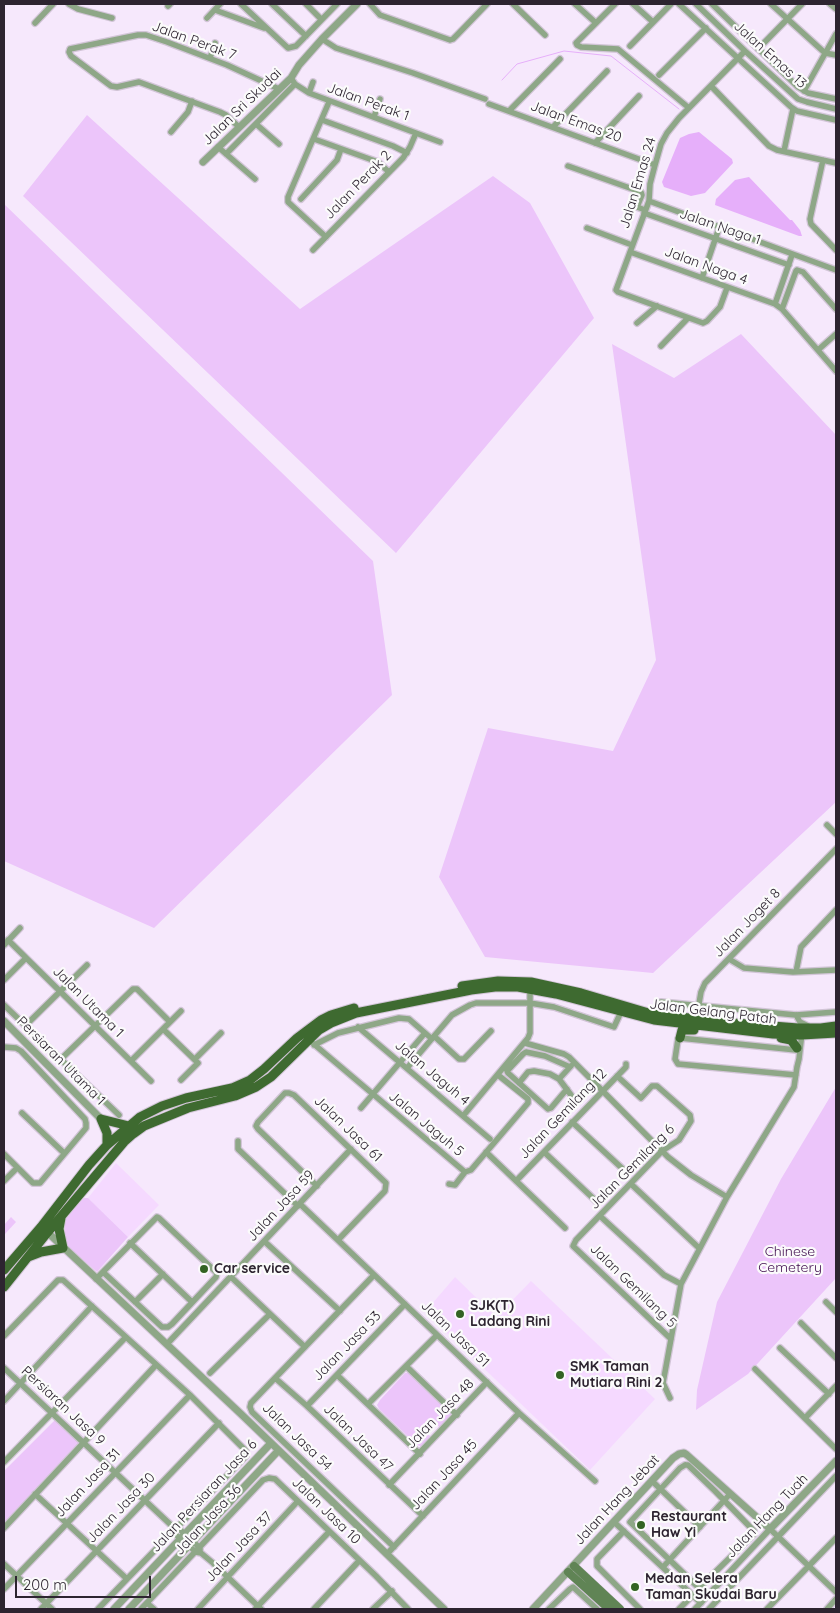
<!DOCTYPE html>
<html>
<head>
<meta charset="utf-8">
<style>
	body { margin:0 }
	#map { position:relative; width:840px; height:1613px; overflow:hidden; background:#f6e8fc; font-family:Quicksand,sans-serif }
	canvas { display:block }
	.frame { position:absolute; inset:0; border:5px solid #2d2430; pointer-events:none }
	.scale { position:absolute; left:15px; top:1576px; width:136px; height:22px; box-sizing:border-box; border:2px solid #2d2430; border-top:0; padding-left:6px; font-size:15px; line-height:18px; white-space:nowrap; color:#2d2430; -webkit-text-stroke:4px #fbfbfb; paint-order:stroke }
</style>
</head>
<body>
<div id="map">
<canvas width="840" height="1613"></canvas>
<div class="frame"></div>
<div class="scale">200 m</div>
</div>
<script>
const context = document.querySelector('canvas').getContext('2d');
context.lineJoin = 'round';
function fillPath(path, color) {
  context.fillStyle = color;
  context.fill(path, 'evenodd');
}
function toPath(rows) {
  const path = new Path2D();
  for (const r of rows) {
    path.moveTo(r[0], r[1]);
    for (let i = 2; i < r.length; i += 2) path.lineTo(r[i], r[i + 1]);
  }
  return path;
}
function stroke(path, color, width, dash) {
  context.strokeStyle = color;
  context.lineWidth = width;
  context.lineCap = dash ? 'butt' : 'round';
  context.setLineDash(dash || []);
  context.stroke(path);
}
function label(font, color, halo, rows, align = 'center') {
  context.font = font + ' Quicksand,sans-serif';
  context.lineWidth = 4.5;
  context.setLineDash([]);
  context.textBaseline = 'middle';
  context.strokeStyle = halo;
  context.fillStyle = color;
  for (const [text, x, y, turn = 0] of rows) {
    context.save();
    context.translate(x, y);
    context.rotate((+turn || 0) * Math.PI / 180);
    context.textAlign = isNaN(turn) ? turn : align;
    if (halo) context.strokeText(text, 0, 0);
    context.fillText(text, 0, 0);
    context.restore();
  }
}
fillPath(toPath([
	[116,1163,159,1205,128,1237,88,1198],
	[455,1277,496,1317,531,1281,655,1399,590,1470,425,1312]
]), '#f5d9ff');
fillPath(toPath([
	[87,115,300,309,493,176,530,203,594,318,396,553,23,196],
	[4,204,373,561,392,695,154,928,4,861],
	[741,334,836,435,836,802,653,973,485,957,439,877,488,728,613,751,656,660,612,344,674,378],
	[836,1087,836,1278,748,1374,696,1410,697,1390,717,1302,781,1179],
	[84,1198,88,1198,128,1237,97,1272,65,1245,65,1217],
	[11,1217,16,1222,5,1234,4,1225],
	[405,1373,410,1373,452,1414,441,1428,432,1422,425,1431,433,1439,423,1447,417,1445,379,1409,377,1405,380,1400],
	[56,1419,84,1445,4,1527,4,1471]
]), '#ecc5fa');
fillPath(toPath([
	[699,132,732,159,733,163,705,193,691,196,664,187,662,182,680,138,689,134],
	[749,177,790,220,792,220,800,230,802,236,799,236,715,205,716,199,735,180]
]), '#e6affa');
stroke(toPath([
	[502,80,517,64,564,51,611,56,679,109]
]), '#e6affa', 1);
const minor = toPath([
	[69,4,78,9,112,18],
	[241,4,288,48,296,46,337,4],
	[272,4,306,36],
	[306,4,321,19],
	[370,4,380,15,450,40,453,39,458,34,487,4],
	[513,4,545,35],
	[575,4,596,23],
	[615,4,576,43,577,45,581,47,618,49,689,108],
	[633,4,653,22],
	[679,4,791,107,797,111,836,120],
	[696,4,745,51,798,99,807,102,836,109],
	[712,4,798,87,808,93,836,99],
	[771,4,825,53,836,55],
	[830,4,836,9],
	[168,6,170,4],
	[215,10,264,28],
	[207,18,220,4],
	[35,23,53,4],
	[322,39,336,48,413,73,485,99],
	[630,46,671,4],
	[758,49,802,4],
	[210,58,215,43],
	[659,75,706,28],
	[291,78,295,84,309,93,440,142],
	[711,86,769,146,777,150,836,163],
	[804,91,836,34],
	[309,93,313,82],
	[489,104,655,165],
	[509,111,560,59],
	[374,117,380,99],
	[322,120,393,146,407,153],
	[256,124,279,144],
	[239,127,226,115,220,112,139,82,117,87,111,86,71,56,69,52,70,49,138,35,146,35,167,42,227,65,279,89],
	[553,127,607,71],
	[171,132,188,112,192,101],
	[314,139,378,162,389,172],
	[595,143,639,96],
	[218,147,255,179],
	[784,151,793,109],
	[226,154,295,84],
	[823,160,810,219,811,224,836,250],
	[568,166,641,192,642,195,637,207,645,210],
	[301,199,337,160,341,149],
	[649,201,836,270],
	[644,213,789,265],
	[587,228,632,245],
	[326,237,288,202,288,197,329,102],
	[313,250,403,158,410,147,416,133],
	[630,252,775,304,782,309,836,371],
	[702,278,719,228],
	[727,288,720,307,707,321,703,323,618,292,616,290,649,201,650,184,655,165,661,144,667,133,679,118,745,51],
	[775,304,792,255],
	[782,309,796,271,797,270,803,272,836,309],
	[637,323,657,306],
	[661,346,688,318],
	[818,350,836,334],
	[827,825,836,834],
	[8,940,151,1081],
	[4,945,20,928],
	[729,959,744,968,793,972,836,970],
	[796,972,801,947,836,910],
	[4,980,26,958],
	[661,1002,796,1015,836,1012],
	[4,1005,119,1115],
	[796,1015,800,1022,808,1026],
	[696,1021,701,992,705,983,836,849],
	[25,1026,87,965],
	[358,1027,490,1139],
	[163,1029,198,1063,181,1080],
	[434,1036,459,1059,464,1059,491,1031],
	[309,1040,465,1172],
	[525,1043,564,1054,569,1057,668,1157,691,1175,727,1197],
	[314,1045,338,1033,399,1018,409,1019,432,1039],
	[4,1047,16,1048,21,1051,85,1119,86,1123,86,1128,40,1183,33,1183,4,1154],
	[61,1059,133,989,137,989,170,1022],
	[195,1059,221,1033],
	[131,1061,181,1011],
	[407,1068,452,1015,470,1005,476,1003,530,1003,554,1007,614,1027,621,1012],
	[796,1075,678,1064,675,1059,678,1039,680,1038,796,1050],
	[617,1076,641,1098,652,1086,657,1086,690,1115,691,1121,679,1140,662,1151,576,1240,573,1246,671,1339],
	[559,1079,571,1066],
	[519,1083,528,1072,534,1071,550,1074,559,1079,571,1095],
	[567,1089,551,1108,548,1109,508,1073,507,1071,523,1054,526,1052,545,1056,570,1067],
	[361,1108,425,1033],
	[22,1113,64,1153],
	[463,1116,528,1038,530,1033,530,989],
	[572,1122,625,1171],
	[238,1141,238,1149,298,1206],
	[486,1152,565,1228],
	[544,1152,596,1201],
	[465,1172,471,1170,528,1103,528,1099,498,1075],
	[4,1181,17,1168],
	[516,1181,626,1067,626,1064],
	[449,1184,455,1185,465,1172],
	[631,1184,699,1248],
	[317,1186,258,1129,256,1126,258,1122,285,1093,289,1093,294,1095,386,1183,385,1191,338,1240],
	[300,1204,519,1413,595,1481],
	[600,1216,664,1275,681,1284],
	[264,1241,340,1311],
	[130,1243,192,1302],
	[374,1275,251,1403,250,1407,252,1412,394,1547],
	[231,1277,305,1347],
	[96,1279,157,1217,159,1218,217,1273,216,1277,172,1324,168,1327,162,1327,103,1272],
	[135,1302,163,1274],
	[826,1302,836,1312],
	[801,1323,836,1358],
	[4,1336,58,1280,63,1280,190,1395,246,1451,246,1456,98,1609],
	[167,1344,351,1149],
	[780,1348,829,1394],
	[406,1366,457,1415],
	[4,1368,171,1525,175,1534,196,1552,201,1553,213,1563,261,1609],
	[755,1369,836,1449],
	[210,1373,270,1314],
	[337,1375,420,1454],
	[275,1378,307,1406,423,1516],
	[670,1398,663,1383,681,1284,727,1197,794,1087,797,1067,799,1059,802,1033],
	[4,1401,92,1306],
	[368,1404,437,1335],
	[307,1406,405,1304],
	[805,1418,836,1386],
	[4,1462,125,1338],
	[685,1465,688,1465,715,1491,754,1531,754,1534,699,1588,630,1522,680,1468,685,1465],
	[652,1481,700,1527],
	[389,1485,487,1382],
	[35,1494,127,1579],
	[614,1522,701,1603],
	[176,1526,200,1548,200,1551],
	[4,1528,156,1365],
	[624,1531,597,1559,597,1566,640,1609],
	[387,1554,519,1413],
	[4,1564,52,1609],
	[663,1567,730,1494],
	[4,1589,190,1395],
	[147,1603,154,1609],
	[256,1608,329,1532],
	[41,1609,219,1423],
	[141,1609,263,1480,269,1478,275,1479,376,1576,408,1609],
	[198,1609,298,1501],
	[314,1609,359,1561],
	[373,1609,392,1591],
	[549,1609,570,1589,573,1587,597,1609],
	[679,1609,692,1596],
	[695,1609,770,1529,836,1592],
	[709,1609,836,1476],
	[767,1609,836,1538],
	[827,1609,836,1599]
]);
const tertiary = toPath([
	[203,162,291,78,299,65,322,39,357,4],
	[4,1021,101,1119],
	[45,1230,241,1414,444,1609],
	[114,1609,271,1443],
	[129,1609,278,1451],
	[533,1609,673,1458,679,1454,684,1453,687,1455,770,1529,836,1461]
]);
const secondary = toPath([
	[574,1566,620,1609],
	[568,1572,609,1609]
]);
const primary = toPath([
	[462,986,498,981,531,982,581,993,652,1014,735,1023,798,1028,821,1028,836,1026],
	[680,1038,682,1030,694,1030],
	[781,1038,791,1040,797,1048],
	[101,1119,129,1126],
	[101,1119,107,1133,107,1145],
	[28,1257,41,1252,63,1248,59,1229,61,1218],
	[4,1270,41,1227,89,1165,107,1145,140,1117,162,1106,186,1098,232,1088,250,1080,264,1069,297,1038,321,1020,331,1015,354,1008],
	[4,1287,47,1233,124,1142,133,1134,144,1126,188,1108,235,1096,256,1087,271,1077,319,1030,331,1023,356,1013,471,990,495,987,518,987,556,994,654,1020,773,1034,802,1035,836,1033]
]);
stroke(minor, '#d2c5d7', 8);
stroke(tertiary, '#d2c5d7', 9);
stroke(secondary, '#d2c5d7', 9);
stroke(primary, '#d2c5d7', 11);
stroke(minor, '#8ea787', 5.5);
stroke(tertiary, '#8ea787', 7);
stroke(secondary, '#608455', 8);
stroke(primary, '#3e6a30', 9);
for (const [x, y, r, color] of [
	[204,1269,5,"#336323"],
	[460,1314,5,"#336323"],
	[560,1375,5,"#336323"],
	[641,1525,5,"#336323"],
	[635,1587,5,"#336323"]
]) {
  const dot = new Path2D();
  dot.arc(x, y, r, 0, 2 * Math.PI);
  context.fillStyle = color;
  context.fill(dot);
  stroke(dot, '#fbfbfb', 2);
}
label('14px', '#2d2430', '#fbfbfb', [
	["Jalan Perak 7",194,41,20],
	["Jalan Emas 13",770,55,42],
	["Jalan Perak 1",368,102,20],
	["Jalan Sri Skudai",242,107,-44],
	["Jalan Emas 20",576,122,20],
	["Jalan Emas 24",638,183,-73],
	["Jalan Perak 2",358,185,-46],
	["Jalan Naga 1",720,227,19],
	["Jalan Naga 4",706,266,20],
	["Jalan Joget 8",747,923,-46],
	["Jalan Utama 1",88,1002,45],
	["Jalan Gelang Patah",713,1012,7],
	["Persiaran Utama 1",61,1061,45],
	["Jalan Jaguh 4",432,1073,40],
	["Jalan Gemilang 12",563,1114,-46],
	["Jalan Jaguh 5",426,1124,40],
	["Jalan Jasa 61",348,1129,44],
	["Jalan Gemilang 6",632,1167,-45],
	["Jalan Jasa 59",281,1206,-47],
	["Jalan Gemilang 5",633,1286,44],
	["Jalan Jasa 51",455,1334,44],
	["Jalan Jasa 53",347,1346,-46],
	["Persiaran Jasa 9",63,1406,43],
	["Jalan Jasa 48",440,1414,-46],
	["Jalan Jasa 54",297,1437,44],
	["Jalan Jasa 47",358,1438,44],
	["Jalan Jasa 45",444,1475,-47],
	["Jalan Jasa 31",88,1483,-47],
	["Jalan Persiaran Jasa 6",204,1496,-47],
	["Jalan Hang Jebat",617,1500,-47],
	["Jalan Jasa 30",121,1508,-46],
	["Jalan Jasa 10",326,1511,44],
	["Jalan Hang Tuah",767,1516,-46],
	["Jalan Jasa 36",208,1520,-47],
	["Jalan Jasa 37",239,1547,-47]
]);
label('14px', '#3f0c4e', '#fbfbfb', [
	["Chinese",790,1252],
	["Cemetery",790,1268]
]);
label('bold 14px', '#2d2430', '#fbfbfb', [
	["Car service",214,1269],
	["SJK(T)",470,1306],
	["Ladang Rini",470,1322],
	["SMK Taman",570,1367],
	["Mutiara Rini 2",570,1383],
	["Restaurant",651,1517],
	["Haw Yi",651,1533],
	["Medan Selera",645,1579],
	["Taman Skudai Baru",645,1595]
], 'left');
</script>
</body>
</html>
